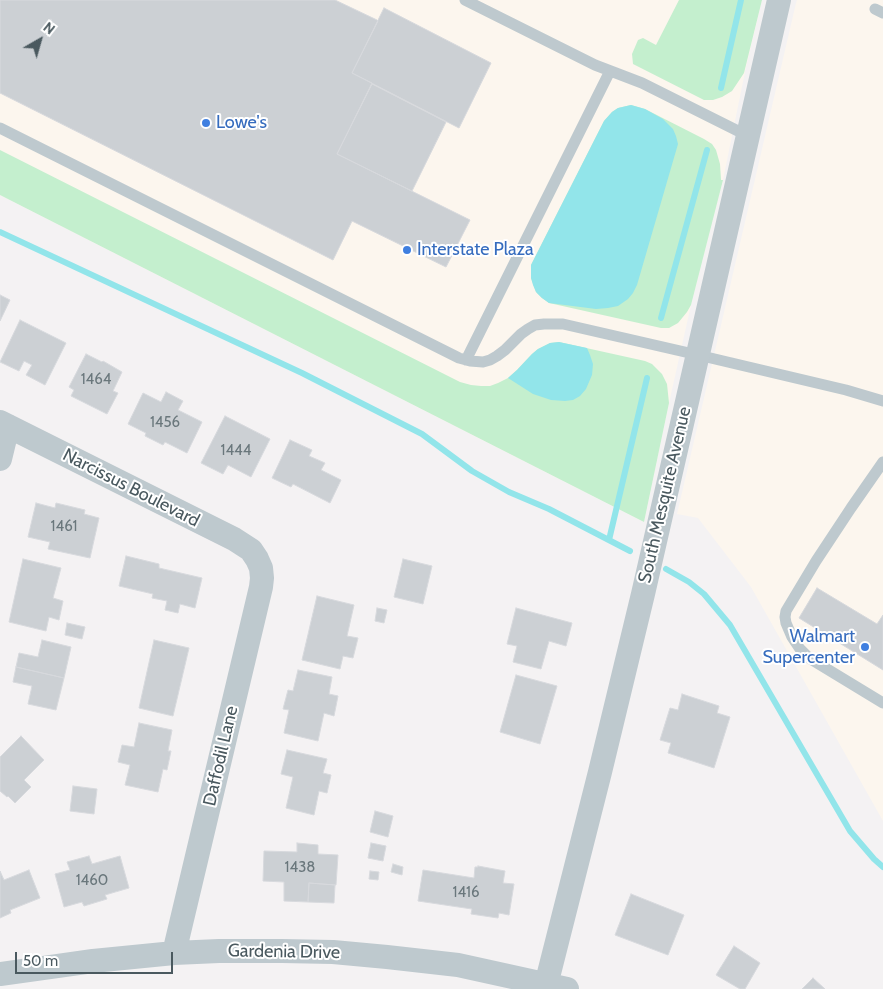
<!DOCTYPE html>
<html>
<head>
<meta charset="utf-8">
<style>
	body { margin:0 }
	#map { position:relative; width:883px; height:989px; overflow:hidden; background:#f4f2f3; font-family:Cabin,sans-serif }
	canvas { display:block }
	.north { position:absolute; left:15px; top:15px; width:50px; height:50px; -webkit-text-stroke:4px #fff; paint-order:stroke; rotate:38deg; font-size:14px; font-weight:700; line-height:20px; text-align:center; color:#4a595f }
	.north::after { content:''; display:block; margin:auto; width:18px; height:22px; background:#4a595f; clip-path:polygon(50% 0,100% 100%,50% 72%,0 100%) }
	.scale { position:absolute; left:15px; top:952px; width:158px; height:22px; box-sizing:border-box; border:2px solid #4a595f; border-top:0; padding-left:6px; font-size:15px; line-height:18px; white-space:nowrap; color:#4a595f; -webkit-text-stroke:4px #fff; paint-order:stroke }
</style>
</head>
<body>
<div id="map">
<canvas width="883" height="989"></canvas>
<div class="north">N</div>
<div class="scale">50 m</div>
</div>
<script>
const context = document.querySelector('canvas').getContext('2d');
context.lineJoin = 'round';
function fillPath(path, color) {
  context.fillStyle = color;
  context.fill(path, 'evenodd');
}
function toPath(rows) {
  const path = new Path2D();
  for (const r of rows) {
    path.moveTo(r[0], r[1]);
    for (let i = 2; i < r.length; i += 2) path.lineTo(r[i], r[i + 1]);
  }
  return path;
}
function stroke(path, color, width, dash) {
  context.strokeStyle = color;
  context.lineWidth = width;
  context.lineCap = dash ? 'butt' : 'round';
  context.setLineDash(dash || []);
  context.stroke(path);
}
function label(font, color, halo, rows, align = 'center') {
  context.font = font + ' Cabin,sans-serif';
  context.lineWidth = 4;
  context.setLineDash([]);
  context.textBaseline = 'middle';
  context.strokeStyle = halo;
  context.fillStyle = color;
  for (const [text, x, y, turn = 0] of rows) {
    context.save();
    context.translate(x, y);
    context.rotate((+turn || 0) * Math.PI / 180);
    context.textAlign = isNaN(turn) ? turn : align;
    if (halo) context.strokeText(text, 0, 0);
    context.fillText(text, 0, 0);
    context.restore();
  }
}
fillPath(toPath([
	[0,0,762,0,746,67,723,180,691,305,669,403,644,522,0,195],
	[797,0,883,0,883,821,751,587,698,518,677,514,796,3]
]), '#fcf6ee');
fillPath(toPath([
	[679,0,762,0,744,73,732,91,722,97,713,100,704,100,633,64,632,54,638,40,643,38,656,45],
	[631,105,645,109,704,139,712,144,716,150,720,164,721,180,723,180,691,305,687,312,678,323,669,328,661,328,549,303,542,298,536,292,531,278,531,265,604,121,612,112,618,108],
	[0,150,460,382,471,385,481,386,490,386,498,383,508,378,517,370,532,354,538,349,550,343,559,342,645,361,652,364,662,374,667,384,669,403,644,522,0,195]
]), '#c4efce');
fillPath(toPath([
	[631,105,645,109,663,119,673,129,676,136,678,144,637,285,633,293,628,299,618,306,608,308,596,309,549,303,542,298,536,292,533,285,531,278,531,265,604,121,612,112,618,108],
	[559,342,587,348,590,355,593,364,592,375,586,389,580,396,573,400,565,401,551,400,533,394,508,378,517,370,532,354,538,349,550,343]
]), '#92e5ea');
stroke(toPath([
	[721,88,741,0],
	[0,232,302,373,422,434,472,471,509,492,549,509,630,551],
	[661,318,707,150],
	[609,540,647,378],
	[666,569,689,582,704,594,730,625,850,831,874,859,883,867]
]), '#92e5ea', 6);
const building = toPath([
	[0,0,335,0,377,20,378,21,352,73,372,83,337,154,470,220,446,267,352,221,333,260,0,93,0,0],
	[384,8,491,63,459,128,352,73,384,8],
	[372,84,446,122,412,191,337,154,372,84],
	[0,295,10,300,0,321,0,295],
	[20,320,66,343,45,385,26,375,32,365,24,361,19,371,0,362,20,320],
	[86,354,102,362,103,361,122,372,113,391,118,393,107,414,71,396,74,390,69,387,86,354],
	[166,392,183,401,178,410,202,422,187,453,165,442,163,445,145,436,146,433,128,424,143,393,161,402,166,392],
	[225,416,270,439,251,477,228,465,223,474,201,463,225,416],
	[290,440,312,450,309,456,325,463,321,470,341,480,330,503,293,484,291,487,272,478,290,440],
	[36,503,55,508,56,503,85,510,84,514,99,518,90,558,48,549,50,542,28,537,36,503],
	[126,556,159,564,159,568,202,578,195,608,180,604,178,613,165,610,167,601,152,598,153,594,119,586,126,556],
	[23,559,61,568,53,598,63,601,59,620,49,617,46,631,9,622,23,559],
	[403,559,432,566,423,604,394,597,403,559],
	[817,588,877,624,883,615,883,670,799,618,817,588],
	[317,596,354,605,347,636,358,638,353,658,343,656,340,669,302,660,317,596],
	[377,608,387,610,384,623,375,621,377,608],
	[516,608,572,623,566,646,549,641,541,669,513,662,517,646,507,644,516,608],
	[67,623,85,627,82,639,65,635,67,623],
	[42,640,71,647,64,678,16,667,19,653,38,657,42,640],
	[154,640,189,648,173,716,139,708,154,640],
	[16,667,64,678,56,710,28,704,32,686,13,682,16,667],
	[298,670,332,677,329,694,338,696,334,716,324,713,318,741,284,733,289,710,283,709,288,690,293,691,298,670],
	[516,675,557,686,540,744,500,732,516,675],
	[682,694,719,706,717,713,730,717,714,768,668,753,671,743,660,740,670,708,678,710,682,694],
	[139,723,172,730,168,751,171,751,167,770,163,769,158,792,125,785,130,765,118,762,122,745,134,747,139,723],
	[21,736,44,760,24,780,31,787,15,803,8,796,7,797,0,791,0,757,21,736],
	[287,750,327,759,323,773,331,775,327,793,319,791,314,815,286,808,293,777,281,774,287,750],
	[73,786,97,789,94,814,70,811,73,786],
	[375,811,393,816,388,837,370,832,375,811],
	[297,843,318,845,318,854,338,855,336,885,309,883,308,902,284,901,284,882,263,881,264,851,297,852,297,843],
	[371,843,386,846,383,861,368,858,371,843],
	[89,856,92,864,120,856,129,888,105,895,107,899,84,906,82,902,64,907,55,874,70,870,67,862,89,856],
	[393,864,403,867,402,875,391,872,393,864],
	[478,866,505,871,503,883,514,884,509,915,499,913,498,918,471,914,472,909,418,901,423,870,474,878,475,867,478,867,478,866],
	[29,870,40,898,10,910,11,913,0,918,0,871,4,880,29,870],
	[370,871,379,872,378,880,369,879,370,871],
	[309,883,335,885,334,903,308,902,309,883],
	[631,894,684,915,668,955,615,935,631,894],
	[734,946,760,963,745,989,740,989,716,975,734,946],
	[813,978,825,989,802,989,813,978]
]);
fillPath(building, '#ccd0d4');
stroke(building, '#d7d9dd', 1);
stroke(toPath([
	[465,0,595,65,642,83,748,136],
	[875,9,883,13],
	[0,128,459,358,470,361,483,362,490,360,497,356,505,350,521,334,528,329,535,325,544,324,563,324,698,355,846,390,883,401],
	[466,360,610,71],
	[883,462,851,508,816,561,786,611,785,617,786,623,792,637,800,649,809,658,883,703]
]), '#bec9ce', 11);
stroke(toPath([
	[0,422,234,539,251,550,257,559,261,568,262,578,261,587,174,953],
	[0,459,8,426],
	[0,974,93,961,174,953,219,951,282,951,333,952,387,957,458,965,567,989],
	[545,989,600,772,643,594,779,0]
]), '#bec9ce', 24);
for (const [x, y, r, color] of [
	[206,123,5,"#3f7fe0"],
	[407,250,5,"#3f7fe0"],
	[865,647,5,"#3f7fe0"]
]) {
  const dot = new Path2D();
  dot.arc(x, y, r, 0, 2 * Math.PI);
  context.fillStyle = color;
  context.fill(dot);
  stroke(dot, '#fff', 2);
}
label('15px', '#6a777c', null, [
	["1464",96,380],
	["1456",165,423],
	["1444",236,451],
	["1461",64,527],
	["1438",300,868],
	["1460",92,881],
	["1416",466,893]
]);
label('18px', '#366cbe', '#fff', [
	["Lowe's",216,123],
	["Interstate Plaza",417,250],
	["Walmart",855,637,"right"],
	["Supercenter",855,658,"right"]
], 'left');
label('18px', '#4a595f', '#fff', [
	["Narcissus Boulevard",131,488,27],
	["South Mesquite Avenue",665,495,-77],
	["Daffodil Lane",221,756,-77],
	["Gardenia Drive",284,952,1]
]);
</script>
</body>
</html>
